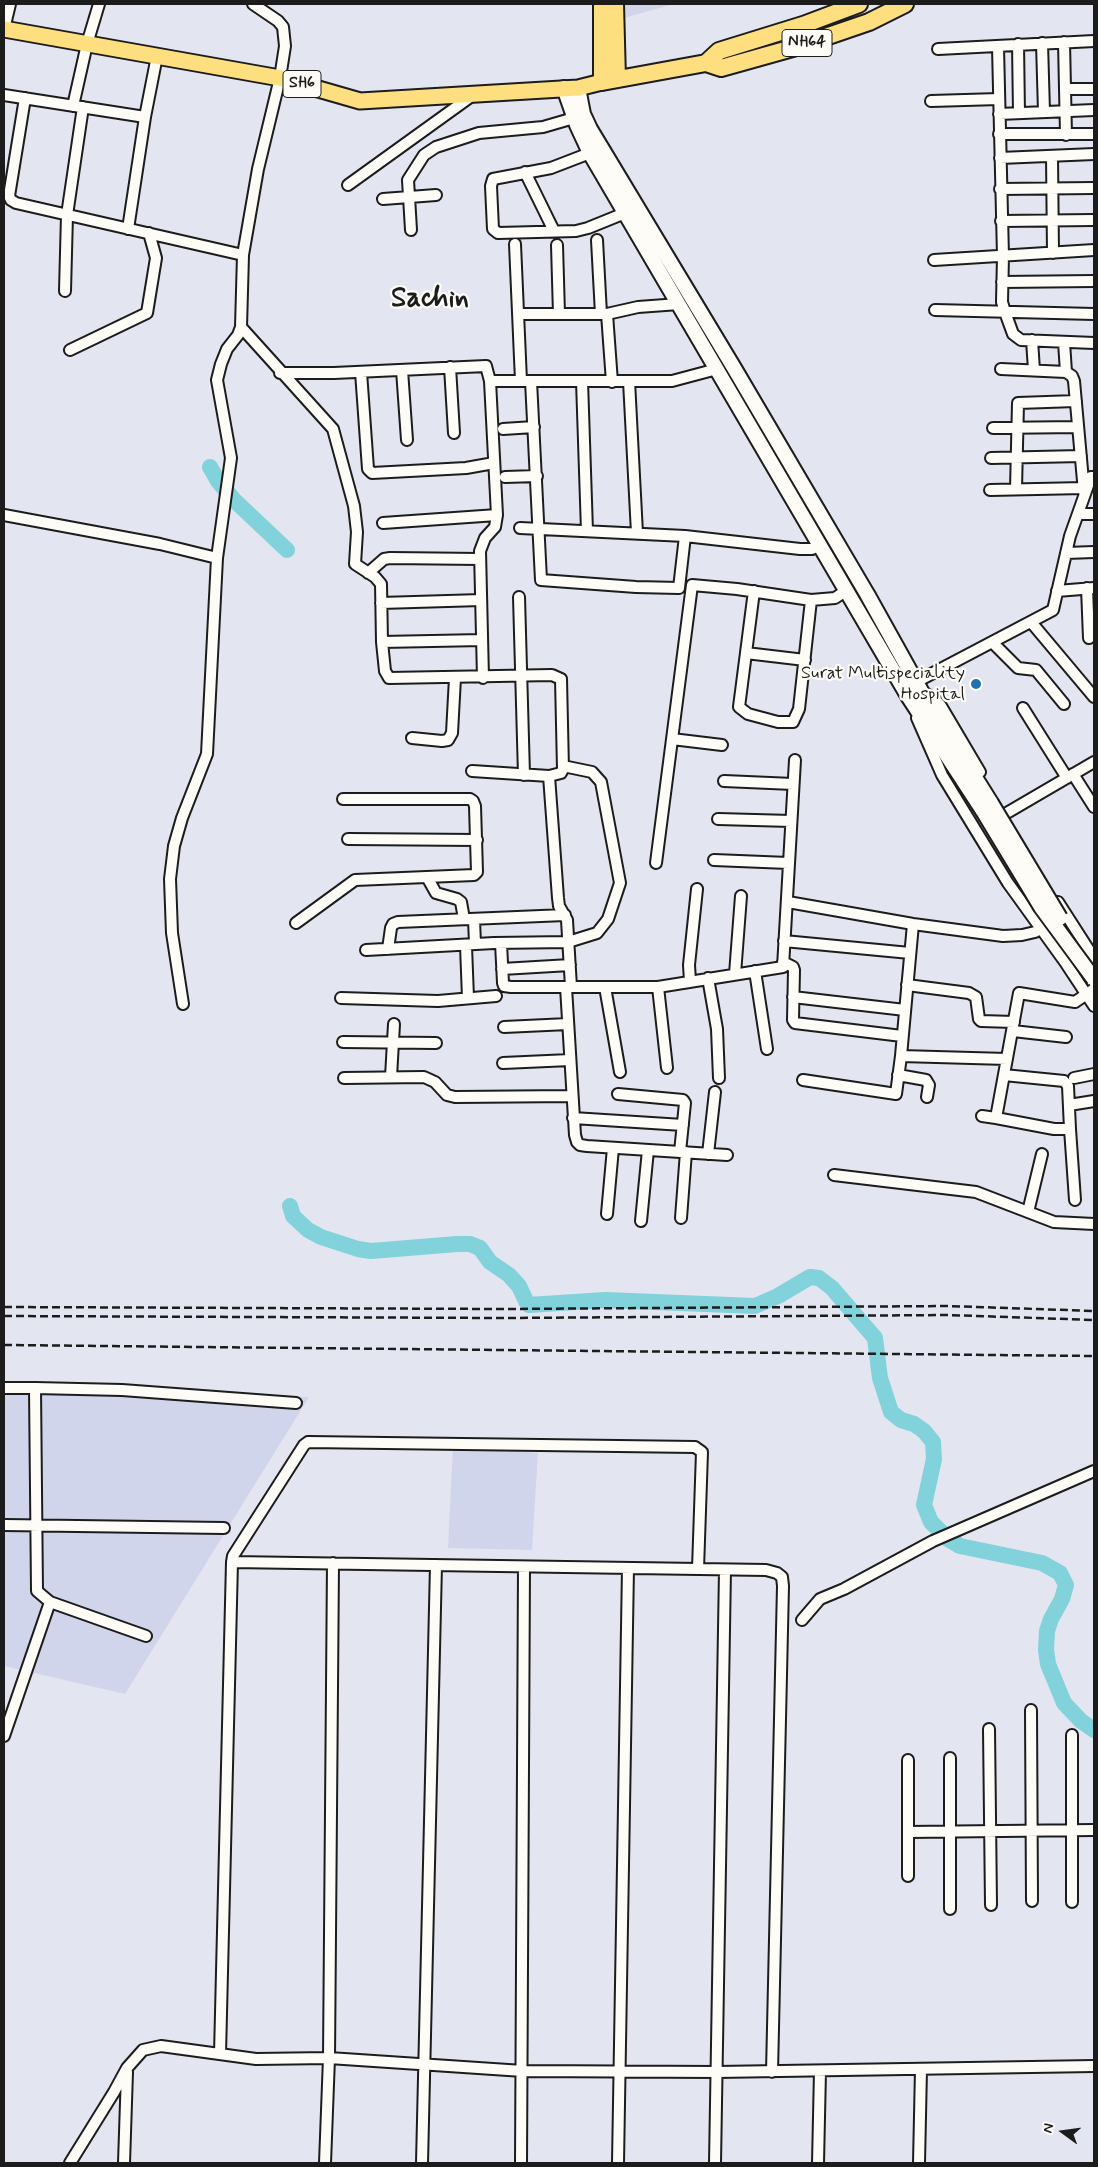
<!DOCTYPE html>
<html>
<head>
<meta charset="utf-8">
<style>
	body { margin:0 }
	#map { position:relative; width:1098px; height:2167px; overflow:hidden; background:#e3e5f0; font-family:Mynerve,sans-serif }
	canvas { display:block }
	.frame { position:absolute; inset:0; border:5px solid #1c1c1c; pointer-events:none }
	.north { position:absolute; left:1038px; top:2107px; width:50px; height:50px; -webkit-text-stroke:4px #fdfcf7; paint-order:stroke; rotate:284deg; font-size:14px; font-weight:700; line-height:20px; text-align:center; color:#1c1c1c }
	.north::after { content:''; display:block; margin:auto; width:18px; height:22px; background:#1c1c1c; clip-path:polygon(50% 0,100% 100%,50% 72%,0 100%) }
</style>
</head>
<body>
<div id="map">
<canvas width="1098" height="2167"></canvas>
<div class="frame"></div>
<div class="north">N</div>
</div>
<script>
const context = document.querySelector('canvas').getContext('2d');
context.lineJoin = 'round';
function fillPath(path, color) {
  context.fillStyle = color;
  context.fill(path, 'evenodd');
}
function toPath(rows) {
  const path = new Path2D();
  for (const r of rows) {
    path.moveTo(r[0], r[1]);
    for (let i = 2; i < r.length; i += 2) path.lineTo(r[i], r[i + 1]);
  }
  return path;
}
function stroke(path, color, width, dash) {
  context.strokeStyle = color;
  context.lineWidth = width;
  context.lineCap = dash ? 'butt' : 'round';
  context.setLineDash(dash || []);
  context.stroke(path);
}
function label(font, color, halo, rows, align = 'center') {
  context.font = font + ' Mynerve,sans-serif';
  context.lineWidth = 4.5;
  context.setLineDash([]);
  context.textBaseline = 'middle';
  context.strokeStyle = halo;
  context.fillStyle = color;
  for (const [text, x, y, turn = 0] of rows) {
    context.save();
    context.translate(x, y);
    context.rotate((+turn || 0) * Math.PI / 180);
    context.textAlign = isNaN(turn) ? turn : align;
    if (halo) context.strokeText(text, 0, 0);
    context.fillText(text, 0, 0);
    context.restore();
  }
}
fillPath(toPath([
	[620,4,674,4,620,19],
	[4,1394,309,1397,125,1694,4,1666],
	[453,1445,538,1453,532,1550,448,1548]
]), '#d1d5eb');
stroke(toPath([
	[210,467,218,481,234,500,287,550],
	[290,1206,293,1216,308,1230,321,1237,358,1249,371,1251,457,1244,470,1244,480,1248,490,1262,509,1275,519,1286,526,1301,529,1305,605,1300,755,1306,778,1296,810,1277,819,1278,832,1288,875,1338,880,1378,891,1412,901,1420,914,1424,924,1431,933,1442,934,1459,924,1505,931,1522,948,1539,960,1546,1042,1563,1060,1573,1066,1585,1062,1599,1051,1619,1047,1631,1046,1650,1048,1664,1064,1703,1081,1721,1094,1730]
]), '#81d2db', 16);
const minor = toPath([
	[4,29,10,4],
	[1064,42,1066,135],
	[1042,43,1044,112],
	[1018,44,1019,113],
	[998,47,1003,256,1002,302,1005,312,1013,334,1021,340,1094,343],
	[938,49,1094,41],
	[1065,89,1094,89],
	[4,95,145,117],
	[25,98,9,196,11,200,16,203,243,255],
	[931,101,999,99],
	[73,106,87,44,99,4],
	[999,114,1094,110],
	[999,134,1094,134],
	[590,153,551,168,493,179,491,186,493,229,498,233,576,231,588,228,625,213],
	[1052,156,1053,253],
	[1000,158,1094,154],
	[525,172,554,231],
	[348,185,473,95],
	[1000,189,1094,188],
	[383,199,436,195],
	[1001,221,1094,220],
	[128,229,145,117,157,56],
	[411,230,408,180,424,155,436,147,479,133,543,127,574,118],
	[597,240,601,314],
	[515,244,521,381],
	[557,245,559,314],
	[934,260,1094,250],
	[1002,282,1094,281],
	[65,291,67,215,83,107],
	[935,310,1094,314],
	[518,314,607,314,638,307,679,304],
	[607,314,612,382],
	[241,327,333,429,354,506,357,532,355,564,375,577,381,584,382,642,385,671,389,678,552,675,561,679,563,769,561,773,549,776,472,771],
	[1032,340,1034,370],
	[1064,342,1066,372],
	[70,350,147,313,156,258,149,233],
	[450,367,454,433],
	[1001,369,1066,372,1072,376,1074,381,1084,492],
	[402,370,407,440],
	[361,372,368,469,372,473,466,468,494,463],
	[280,373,334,373,486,366,490,381],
	[531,381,672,381,717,369],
	[582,381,587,531],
	[629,381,637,533],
	[993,428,1078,427],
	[503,429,534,427],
	[991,458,1081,456],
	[505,477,537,476],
	[1016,489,1018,403,1076,401],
	[990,490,1084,488],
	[1078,514,1094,514],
	[4,515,160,544,217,558],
	[383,523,497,515,490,381,531,381,541,580,636,587,679,588,685,536,800,549,812,549,821,545],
	[520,528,685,536],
	[1066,553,1094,552],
	[368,573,384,559,390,558,480,559],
	[1087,588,1089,638],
	[754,591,739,707,748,714,778,722,793,722,799,709,811,600],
	[1057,591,1094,588],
	[519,597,524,775],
	[381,603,481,600],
	[1031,622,1094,697],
	[382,642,482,640],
	[992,642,1018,668,1036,670,1064,704],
	[746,653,805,660],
	[483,678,480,551,485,538,495,527,497,515],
	[916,682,1053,610,1070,536,1091,477,1094,477],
	[924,693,935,699,941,706,980,772],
	[1023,708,1067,778],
	[917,718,942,775,1008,883,1065,962,1094,1006],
	[412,738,442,741,448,740,452,733,455,678],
	[672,739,722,745],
	[1073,774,1094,807],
	[549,776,558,898,559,906,567,920,571,987],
	[724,781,793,784],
	[1005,814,1094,762],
	[718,819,791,821],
	[348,839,477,840],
	[714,860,788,863],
	[656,863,692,585,737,589,811,600,835,598,847,590],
	[427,877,436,893,457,899,461,902,464,919],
	[788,902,913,924,1003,936,1022,935,1035,932,1045,926],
	[1058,902,1094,958],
	[474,919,475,944],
	[296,923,355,880,474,875,477,872,475,806,473,801,470,799,343,799],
	[784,941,910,953],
	[501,943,503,983,504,986,511,987,658,987,783,967,795,760],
	[466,946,468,998],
	[388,949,391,928,393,924,398,922,565,915],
	[366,950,494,943,568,942,597,933,608,919,620,883,601,782,592,772,563,766],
	[783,962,793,967,794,970,793,1020,795,1023,902,1036],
	[502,969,570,965],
	[755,971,767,1049],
	[735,974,741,896],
	[708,978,717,1029,719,1078],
	[690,981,689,965,697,889],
	[907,985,969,993,976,997,979,1019,981,1021,1014,1022],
	[566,987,575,1135,577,1142,580,1145,587,1146,727,1155],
	[605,987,620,1072],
	[658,987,667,1068],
	[793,997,905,1010],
	[341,998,438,1001,496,996],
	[183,1004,172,933,170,879,174,846,182,818,207,754,217,558,231,458,217,380,221,364,227,349,238,335,241,327,243,255,258,169,280,78,285,46,283,27,278,21,253,4],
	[504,1027,568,1024],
	[1013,1031,1066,1037],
	[343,1042,436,1043],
	[901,1056,913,924],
	[503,1063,570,1060],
	[898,1075,926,1080,929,1085,927,1097],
	[391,1077,394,1024],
	[344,1078,424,1077,435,1082,447,1095,455,1097,572,1096],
	[1074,1078,1094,1074],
	[803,1080,896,1094,901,1056,1007,1059],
	[618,1094,683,1100,685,1103,680,1152],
	[1069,1105,1094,1101],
	[982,1116,996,1118,1019,993,1075,1002,1094,989],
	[573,1118,683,1125],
	[996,1118,1054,1129,1070,1129,1068,1086,1064,1081,1004,1075],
	[1070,1129,1075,1200],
	[708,1154,715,1092],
	[834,1175,976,1192,1054,1222,1094,1224],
	[1028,1212,1042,1154],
	[607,1214,613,1148],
	[681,1218,686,1152],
	[641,1221,648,1150],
	[4,1388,35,1388],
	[4,1525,224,1528],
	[232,1562,233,1556,304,1445,308,1442,695,1447,702,1452,698,1569],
	[802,1620,820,1599,844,1589,933,1541,1094,1471],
	[146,1636,50,1602,37,1591,35,1388,122,1390,296,1403],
	[1031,1710,1032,1901],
	[989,1729,991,1905],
	[4,1736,50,1602],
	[950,1758,950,1909],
	[908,1760,908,1876],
	[908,1832,1094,1830],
	[1072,1902,1072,1735],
	[220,2054,232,1562,766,1570,777,1573,782,1577,783,1586,772,2072],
	[70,2163,114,2092,127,2068,143,2050,161,2046,256,2059,329,2058,523,2071,717,2072,1094,2066],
	[124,2163,127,2072],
	[325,2163,329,2058,333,1563],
	[422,2163,436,1565],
	[521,2163,524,1567],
	[618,2163,628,1568],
	[715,2163,725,1570],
	[818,2163,820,2071],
	[919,2163,921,2069]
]);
const secondary = toPath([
	[564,88,577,125,590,153,908,696,983,811],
	[578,88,583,114,590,129,734,368,867,594,921,691,991,803]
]);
const primary = toPath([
	[4,29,280,78,360,101,578,88,602,82]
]);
const trunk = toPath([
	[602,4,602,82,706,63,721,68,796,47,869,22,905,4],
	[615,4,617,79],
	[706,63,719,51,803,25,859,4]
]);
stroke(minor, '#1c1c1c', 14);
stroke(secondary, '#1c1c1c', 18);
stroke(primary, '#1c1c1c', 19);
stroke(trunk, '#1c1c1c', 20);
stroke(minor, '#fdfcf7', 10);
stroke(secondary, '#fdfcf7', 14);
stroke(primary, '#fedf80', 15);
stroke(trunk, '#fedf80', 16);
stroke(toPath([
	[4,1307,503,1309,948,1306,1094,1311],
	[4,1316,503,1318,948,1315,1094,1320],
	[4,1345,1094,1356]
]), '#1c1c1c', 2.5, [8, 4]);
const secondaryBridge = toPath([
	[991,803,1060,918],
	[983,811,1041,907,1094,979]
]);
stroke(secondaryBridge, '#1c1c1c', 18, []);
stroke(secondaryBridge, '#fdfcf7', 14);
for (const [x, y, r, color] of [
	[976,684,6,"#1f6fb2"]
]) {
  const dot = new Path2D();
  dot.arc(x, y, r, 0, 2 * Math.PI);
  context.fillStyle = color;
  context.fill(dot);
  stroke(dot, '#fdfcf7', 2);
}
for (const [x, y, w] of [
	[807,43,50],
	[302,84,38]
]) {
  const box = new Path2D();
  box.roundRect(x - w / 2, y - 13.5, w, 27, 4);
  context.fillStyle = '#fdfcf7';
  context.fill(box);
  stroke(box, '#1c1c1c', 1);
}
label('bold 16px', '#1c1c1c', null, [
	["NH64",807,43],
	["SH6",302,84]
]);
label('18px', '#1c1c1c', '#fdfcf7', [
	["Surat Multispeciality",965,674],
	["Hospital",965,695]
], 'right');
label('bold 28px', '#1c1c1c', '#fdfcf7', [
	["Sachin",430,300]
]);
</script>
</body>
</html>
